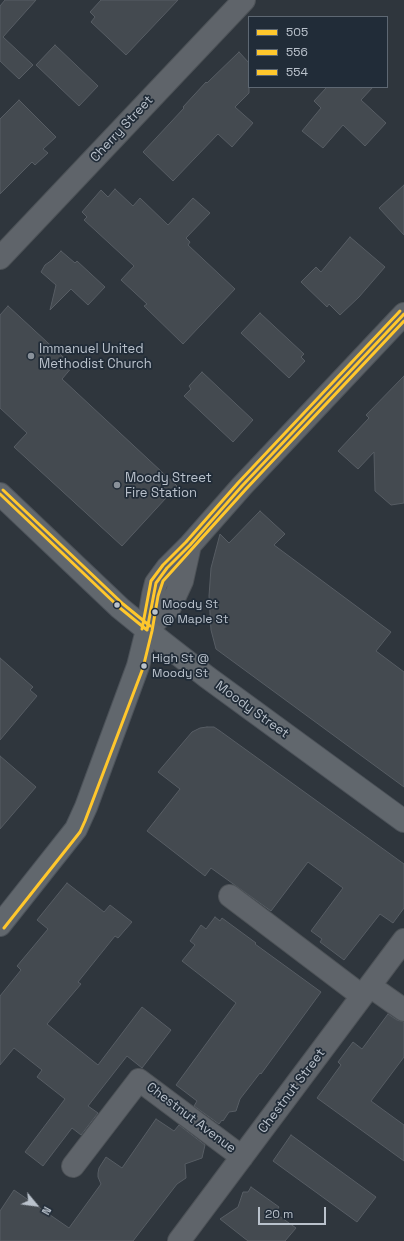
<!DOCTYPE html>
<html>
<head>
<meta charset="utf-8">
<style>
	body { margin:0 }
	#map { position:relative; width:404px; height:1241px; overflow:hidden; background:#2f363d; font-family:"Space Grotesk",sans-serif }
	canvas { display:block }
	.legend { position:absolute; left:248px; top:16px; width:140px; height:72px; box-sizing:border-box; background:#212c38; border:1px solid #5e6873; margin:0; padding:5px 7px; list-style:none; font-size:12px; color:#bac2cc }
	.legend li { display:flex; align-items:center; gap:8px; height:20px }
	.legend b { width:20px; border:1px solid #5e6873 }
	.north { position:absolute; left:16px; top:1185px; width:40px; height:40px; -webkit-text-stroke:3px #212c38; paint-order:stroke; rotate:119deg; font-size:11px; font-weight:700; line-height:16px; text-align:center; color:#bac2cc }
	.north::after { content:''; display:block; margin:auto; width:14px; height:18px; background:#bac2cc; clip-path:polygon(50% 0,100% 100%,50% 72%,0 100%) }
	.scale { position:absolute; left:258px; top:1207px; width:68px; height:18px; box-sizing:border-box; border:2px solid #bac2cc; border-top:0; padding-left:5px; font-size:12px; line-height:14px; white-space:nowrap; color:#bac2cc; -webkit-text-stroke:3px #212c38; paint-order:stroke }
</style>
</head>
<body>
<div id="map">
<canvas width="404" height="1241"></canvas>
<ul class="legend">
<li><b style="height:5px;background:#ffc72c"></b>505</li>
<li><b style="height:5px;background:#ffc72c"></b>556</li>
<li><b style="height:5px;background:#ffc72c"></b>554</li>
</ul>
<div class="north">N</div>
<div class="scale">20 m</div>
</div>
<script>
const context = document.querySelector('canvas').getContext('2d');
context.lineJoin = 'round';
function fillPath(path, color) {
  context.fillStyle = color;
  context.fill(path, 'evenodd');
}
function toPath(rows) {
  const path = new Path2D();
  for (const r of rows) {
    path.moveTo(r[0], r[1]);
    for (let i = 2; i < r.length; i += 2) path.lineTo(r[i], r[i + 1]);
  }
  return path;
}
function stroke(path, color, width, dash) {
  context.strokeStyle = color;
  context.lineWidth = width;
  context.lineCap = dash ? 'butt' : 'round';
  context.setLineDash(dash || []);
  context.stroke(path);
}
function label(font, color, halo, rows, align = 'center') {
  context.font = font + ' "Space Grotesk",sans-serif';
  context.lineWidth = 3.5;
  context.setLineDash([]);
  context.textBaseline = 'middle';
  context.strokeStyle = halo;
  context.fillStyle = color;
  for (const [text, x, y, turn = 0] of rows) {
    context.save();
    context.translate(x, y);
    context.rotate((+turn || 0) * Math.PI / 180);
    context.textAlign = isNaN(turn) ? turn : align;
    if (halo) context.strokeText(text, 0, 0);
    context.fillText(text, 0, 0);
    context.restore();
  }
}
const building = toPath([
	[5,0,36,0,3,37,33,65,19,79,0,61,0,6,5,0],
	[101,0,178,0,126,55,91,22,95,17,90,12,101,0],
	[55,45,98,86,79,106,36,65,55,45],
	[239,52,249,63,249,93,235,107,253,123,232,147,218,134,173,181,143,152,184,108,183,107,206,82,207,83,239,52],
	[327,87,373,87,361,100,386,123,365,146,343,125,323,148,302,131,321,108,314,101,327,87],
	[19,100,56,137,43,149,48,153,35,165,32,162,0,194,0,119,19,100],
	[404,185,404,235,379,208,404,185],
	[115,189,133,206,140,198,168,225,193,198,210,213,186,238,190,242,188,245,235,289,183,344,144,306,147,304,121,280,134,266,84,220,87,217,82,212,101,190,108,197,115,189],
	[350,237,385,267,359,297,340,315,329,304,327,307,301,282,316,267,321,272,350,237],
	[61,251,75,263,77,261,105,287,88,305,71,289,50,310,56,285,41,272,45,265,52,260,61,251],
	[8,306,73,366,62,379,177,486,122,546,14,447,27,433,0,408,0,315,8,306],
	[260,313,304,354,301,357,305,361,289,378,241,333,260,313],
	[202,372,253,420,233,442,184,396,191,389,189,386,202,372],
	[404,376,404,503,391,505,375,491,374,452,358,469,338,451,369,418,366,415,404,376],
	[260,511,285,534,274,545,391,632,376,651,404,672,404,787,216,649,211,630,209,596,211,568,220,534,229,543,260,511],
	[0,658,33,687,30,690,37,696,0,740,0,658],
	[207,727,214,727,220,731,404,864,404,908,393,923,380,914,344,960,320,942,322,939,311,931,343,888,308,862,271,911,211,868,205,876,147,831,180,789,158,772,192,732,200,728,207,727],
	[0,756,36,787,0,829,0,756],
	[67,883,104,912,110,905,132,922,118,938,115,936,78,982,81,984,47,1024,98,1065,142,1007,171,1030,142,1068,127,1056,88,1106,98,1113,81,1135,72,1128,43,1166,25,1152,65,1099,37,1077,42,1070,14,1048,0,1065,0,996,21,970,17,966,48,929,37,920,67,883],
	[215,917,220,921,222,918,256,943,255,944,321,992,261,1074,260,1073,240,1099,236,1111,229,1112,223,1121,222,1120,219,1124,194,1106,197,1101,176,1085,236,1003,182,961,195,945,190,941,201,925,206,929,215,917],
	[388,1014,397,1020,404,1022,404,1057,371,1101,404,1125,404,1161,317,1098,341,1065,338,1062,353,1042,362,1049,388,1014],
	[156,1119,174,1131,179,1125,205,1145,202,1158,185,1164,186,1178,177,1184,133,1241,0,1241,0,1211,14,1190,69,1228,101,1184,98,1177,98,1173,99,1168,106,1157,122,1168,156,1119],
	[291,1135,376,1197,357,1222,273,1161,291,1135],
	[251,1187,279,1207,275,1213,296,1228,285,1241,248,1241,220,1219,238,1207,243,1192,248,1192,251,1187]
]);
fillPath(building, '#444a50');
stroke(building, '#575d64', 1);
const minor = toPath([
	[0,258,244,0],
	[147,630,153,595,156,583,167,568,190,545,242,486,404,314],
	[147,630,170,607,182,581,190,545],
	[230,896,362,996],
	[370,986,404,1010],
	[73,1166,139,1080,242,1157],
	[179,1241,404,940]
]);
const major = toPath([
	[0,494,120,608,147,630,207,677,404,821],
	[0,925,76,829,86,807,138,666,147,630]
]);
stroke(minor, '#4d5257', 24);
stroke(major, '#4c5259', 24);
stroke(minor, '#5f646a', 22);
stroke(major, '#61676d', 22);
stroke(toPath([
	[0,494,120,608,147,630],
	[147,630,156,583,167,568,190,545,242,486,404,314]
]), '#ffc72c', 3);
stroke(toPath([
	[4,928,80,832,85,821,143,668,152,631,158,596,163,581,246,489,404,321]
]), '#ffc72c', 3);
stroke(toPath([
	[3,490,123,604,150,626],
	[142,629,151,581,163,565,186,542,238,483,400,311]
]), '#ffc72c', 3);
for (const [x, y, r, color] of [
	[31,356,4,"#89919a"],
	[117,485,4,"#89919a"],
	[117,605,3.5,"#bac2cc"],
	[155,612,3.5,"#bac2cc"],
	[144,666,3.5,"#bac2cc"]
]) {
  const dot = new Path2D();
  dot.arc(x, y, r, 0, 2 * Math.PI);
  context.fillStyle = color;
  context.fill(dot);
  stroke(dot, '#212c38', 1.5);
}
label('12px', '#bac2cc', '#212c38', [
	["Moody St",162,605],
	["@ Maple St",162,620],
	["High St @",152,659],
	["Moody St",152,674]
], 'left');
label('13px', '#bac2cc', '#212c38', [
	["Cherry Street",122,129,-47],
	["Moody Street",252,710,36],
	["Chestnut Street",292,1091,-53],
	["Chestnut Avenue",191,1118,37]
]);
label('13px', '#bac2cc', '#212c38', [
	["Immanuel United",39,349],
	["Methodist Church",39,364],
	["Moody Street",125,478],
	["Fire Station",125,493]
], 'left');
</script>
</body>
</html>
